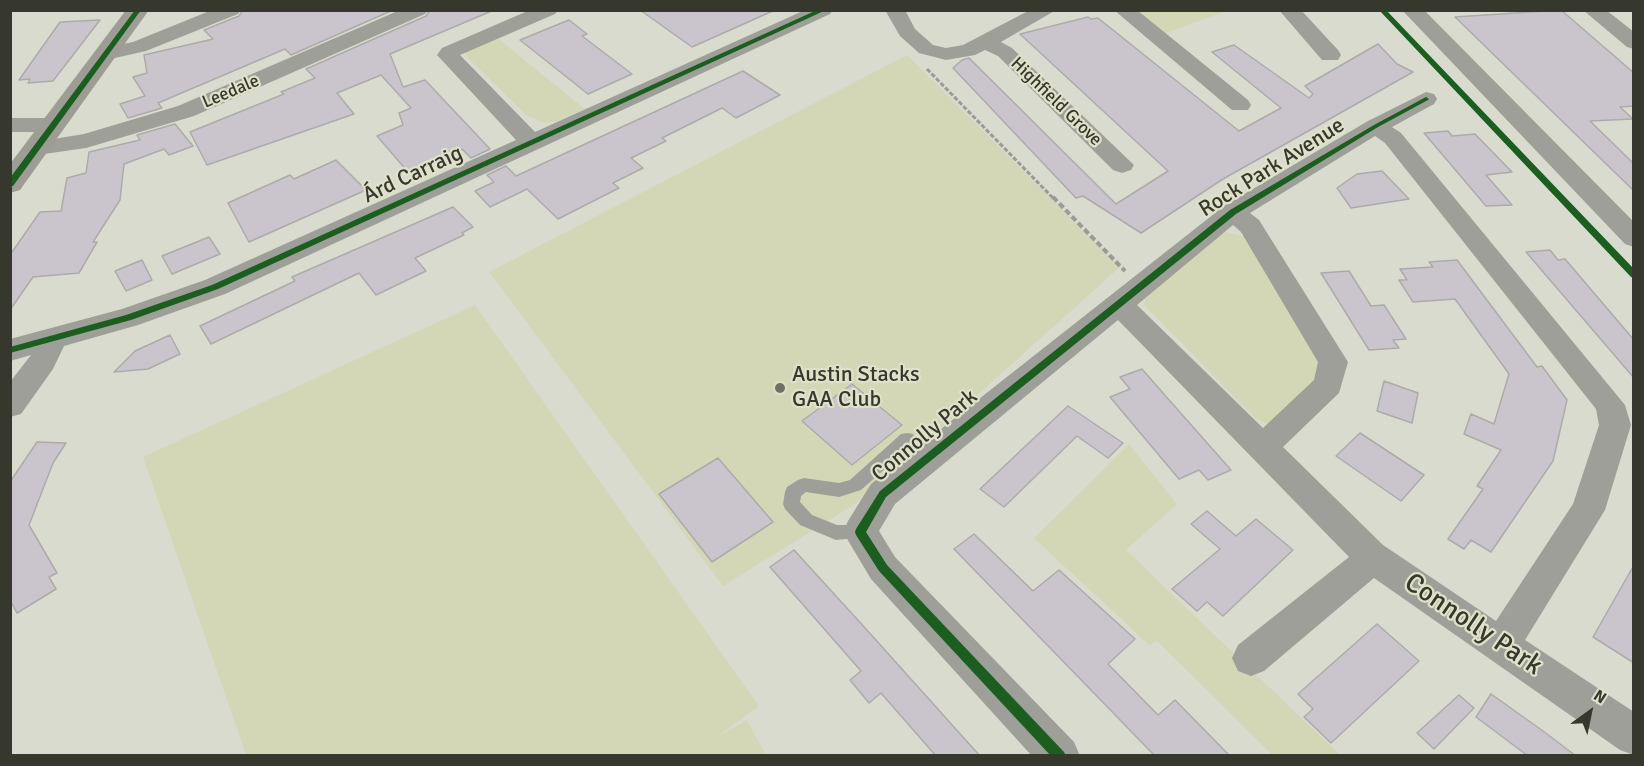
<!DOCTYPE html>
<html>
<head>
<meta charset="utf-8">
<style>
	body { margin:0 }
	#map { position:relative; width:1644px; height:766px; overflow:hidden; background:#dadbcf; font-family:Signika,sans-serif }
	canvas { display:block }
	.frame { position:absolute; inset:0; border:12px solid #36372d; pointer-events:none }
	.north { position:absolute; left:1560px; top:682px; width:60px; height:60px; -webkit-text-stroke:4px #dfe1c9; paint-order:stroke; rotate:33deg; font-size:16px; font-weight:700; line-height:24px; text-align:center; color:#36372d }
	.north::after { content:''; display:block; margin:auto; width:21px; height:27px; background:#36372d; clip-path:polygon(50% 0,100% 100%,50% 72%,0 100%) }
</style>
</head>
<body>
<div id="map">
<canvas width="1644" height="766"></canvas>
<div class="frame"></div>
<div class="north">N</div>
</div>
<script>
const context = document.querySelector('canvas').getContext('2d');
context.lineJoin = 'round';
function fillPath(path, color) {
  context.fillStyle = color;
  context.fill(path, 'evenodd');
}
function toPath(rows) {
  const path = new Path2D();
  for (const r of rows) {
    path.moveTo(r[0], r[1]);
    for (let i = 2; i < r.length; i += 2) path.lineTo(r[i], r[i + 1]);
  }
  return path;
}
function stroke(path, color, width, dash) {
  context.strokeStyle = color;
  context.lineWidth = width;
  context.lineCap = dash ? 'butt' : 'round';
  context.setLineDash(dash || []);
  context.stroke(path);
}
function label(font, color, halo, rows, align = 'center') {
  context.font = font + ' Signika,sans-serif';
  context.lineWidth = 4.5;
  context.setLineDash([]);
  context.textBaseline = 'middle';
  context.strokeStyle = halo;
  context.fillStyle = color;
  for (const [text, x, y, turn = 0] of rows) {
    context.save();
    context.translate(x, y);
    context.rotate((+turn || 0) * Math.PI / 180);
    context.textAlign = isNaN(turn) ? turn : align;
    if (halo) context.strokeText(text, 0, 0);
    context.fillText(text, 0, 0);
    context.restore();
  }
}
fillPath(toPath([
	[1133,11,1226,11,1164,34],
	[496,37,585,109,558,121,544,123,527,116,467,57,464,51],
	[907,55,1120,267,857,503,723,586,489,272],
	[1220,231,1247,237,1314,347,1319,365,1315,380,1268,424,1256,419,1144,305,1146,295],
	[475,305,759,706,717,737,747,720,766,755,246,755,143,457],
	[1129,444,1177,504,1126,550,1340,755,1272,755,1157,641,1149,645,1034,538]
]), '#d4d7b6');
const building = toPath([
	[243,10,393,10,291,55,285,49,158,103,162,108,128,118,120,104,145,96,133,77,147,73,144,55,213,39,204,30,239,16,243,10],
	[430,10,494,10,390,54,403,87,425,80,490,149,471,158,462,149,408,172,377,136,403,125,399,113,411,108,381,75,337,93,354,114,207,165,190,132,284,94,281,92,315,78,306,69,426,16,430,10],
	[640,10,775,10,692,47,640,10],
	[1561,10,1634,73,1634,106,1620,107,1633,119,1590,121,1634,164,1634,191,1455,17,1561,10],
	[1088,17,1091,19,1098,18,1239,131,1281,108,1212,52,1234,45,1309,98,1313,94,1305,86,1378,44,1397,64,1413,72,1223,179,1141,233,1083,196,1076,198,953,68,962,60,969,58,1116,204,1168,171,1020,34,1088,17],
	[100,20,53,81,28,83,30,79,19,80,60,22,100,20],
	[569,20,587,34,582,36,632,74,588,94,520,40,569,20],
	[743,71,780,95,736,118,722,108,662,138,666,141,631,158,643,168,613,183,619,188,558,219,527,189,490,207,475,191,494,182,487,175,506,166,516,176,743,71],
	[175,124,193,146,169,155,164,149,124,164,120,200,93,242,97,242,79,273,33,277,10,310,10,255,40,212,61,211,67,178,86,173,89,152,140,140,137,135,175,124],
	[1448,131,1452,136,1475,134,1512,172,1486,175,1512,205,1486,206,1424,133,1448,131],
	[336,160,366,190,249,242,228,203,290,175,294,179,336,160],
	[1382,171,1409,199,1351,208,1337,188,1357,174,1382,171],
	[453,207,473,227,462,233,464,235,415,258,426,271,376,295,359,273,211,344,200,326,295,281,292,277,453,207],
	[209,237,220,254,172,274,162,256,209,237],
	[1550,250,1558,260,1565,259,1634,340,1634,378,1526,252,1550,250],
	[142,260,152,280,126,291,115,271,142,260],
	[1457,260,1537,367,1542,366,1567,400,1553,461,1491,552,1471,540,1464,549,1448,539,1483,489,1477,486,1501,450,1464,434,1471,414,1494,424,1509,374,1455,299,1413,302,1399,280,1407,280,1400,269,1433,267,1429,262,1457,260],
	[1349,271,1371,306,1384,305,1406,339,1393,340,1399,348,1369,350,1321,273,1349,271],
	[170,335,180,354,148,369,114,372,135,351,170,335],
	[1142,369,1170,401,1231,470,1208,480,1199,470,1179,479,1110,397,1130,389,1120,377,1142,369],
	[1384,381,1418,393,1412,423,1377,411,1384,381],
	[852,384,902,425,852,465,802,421,852,384],
	[1068,406,1123,443,1108,458,1077,436,1004,507,980,489,1068,406],
	[1360,433,1424,475,1401,501,1336,456,1360,433],
	[37,442,66,443,53,463,29,525,57,573,49,577,56,589,17,613,10,600,10,482,37,442],
	[718,458,773,522,712,562,659,494,718,458],
	[1207,511,1236,536,1256,519,1293,550,1223,616,1207,602,1197,611,1172,589,1220,549,1191,524,1207,511],
	[974,534,1033,591,1059,570,1135,639,1108,664,1158,715,1175,700,1230,756,1155,756,954,549,974,534],
	[794,550,866,629,980,756,936,756,881,693,869,703,850,680,861,671,770,567,794,550],
	[1634,565,1634,663,1593,637,1634,565],
	[1377,624,1419,661,1331,743,1304,717,1313,709,1298,694,1377,624],
	[1491,694,1543,731,1576,756,1528,756,1476,717,1491,694],
	[1459,695,1474,708,1434,749,1417,733,1459,695]
]);
fillPath(building, '#cac5cc');
stroke(building, '#acabaa', 1.5);
stroke(toPath([
	[927,69,1054,199]
]), '#9b9b96', 3, [4.5, 2]);
stroke(toPath([
	[1053,197,1125,271]
]), '#9b9b96', 4, [6, 3]);
fillPath(toPath([
	[907,433,913,434,915,439,913,444,861,490,839,497,806,492,801,496,800,502,812,515,837,525,860,525,866,527,868,532,866,537,836,540,800,525,785,509,783,504,785,492,787,487,798,480,804,478,839,483,850,480,901,434,907,433]
]), '#9e9f98');
fillPath(toPath([
	[212,10,241,10,238,14,146,51,106,60,98,59,95,54,98,49,133,42,212,10],
	[400,10,428,10,425,14,194,116,86,148,37,155,29,153,25,148,29,143,84,134,178,106,400,10],
	[530,10,558,10,555,14,460,55,535,132,805,10,833,10,830,14,225,294,138,325,64,346,53,369,21,414,10,417,10,382,31,355,10,361,10,339,122,309,205,280,516,140,437,55,442,48,530,10],
	[885,10,905,10,915,29,933,45,946,48,963,45,1030,10,1056,10,1001,42,1012,48,1134,165,1131,170,1122,173,1113,170,998,56,985,50,975,55,946,60,919,53,900,36,885,10],
	[1114,10,1137,10,1248,100,1251,105,1248,110,1232,110,1114,10],
	[1279,10,1301,10,1338,50,1341,55,1338,60,1322,60,1279,10],
	[1402,10,1424,10,1634,222,1634,247,1625,244,1402,10],
	[1583,10,1606,10,1634,32,1634,49,1627,47,1583,10],
	[1426,92,1434,94,1437,99,1434,104,1392,127,1401,133,1625,405,1631,425,1605,510,1525,640,1634,712,1634,755,1620,750,1374,578,1264,671,1251,676,1238,671,1232,658,1238,645,1349,557,1118,320,895,504,879,531,895,557,1074,742,1080,756,1032,756,871,579,843,532,848,521,871,484,1224,206,1368,121,1426,92],
	[1375,136,1385,143,1596,409,1599,425,1573,504,1496,621,1383,545,1283,447,1339,393,1348,362,1259,220,1250,213,1375,136],
	[1233,225,1241,232,1318,362,1314,380,1263,428,1137,305,1233,225],
	[10,118,54,118,62,120,66,125,62,130,54,132,10,132,10,118]
]), '#9e9f98');
fillPath(toPath([
	[126,10,149,10,20,190,10,193,10,164,126,10]
]), '#9d9d96');
fillPath(toPath([
	[135,10,141,10,13,186,10,186,10,178,135,10],
	[817,10,826,10,218,289,131,320,10,353,10,347,126,315,212,285,817,10],
	[1379,10,1386,10,1634,269,1634,278,1631,277,1379,10],
	[1426,97,1429,99,1428,100,1378,127,1236,214,886,497,866,532,887,565,1064,752,1066,756,1051,756,879,571,856,535,855,532,856,529,880,491,1230,210,1374,125,1426,97]
]), '#1b5e20');
for (const [x, y, r, color] of [
	[780,388,6,"#6f7066"]
]) {
  const dot = new Path2D();
  dot.arc(x, y, r, 0, 2 * Math.PI);
  context.fillStyle = color;
  context.fill(dot);
  stroke(dot, '#dfe1c9', 2);
}
label('18px', '#36372d', '#dfe1c9', [
	["Leedale",231,92,-23],
	["Highfield Grove",1056,102,44]
]);
label('22px', '#36372d', '#dfe1c9', [
	["Rock Park Avenue",1272,168,-32],
	["Árd Carraig",413,175,-25],
	["Connolly Park",925,436,-40]
]);
label('22px', '#36372d', '#dfe1c9', [
	["Austin Stacks",792,375],
	["GAA Club",792,400]
], 'left');
label('27px', '#36372d', '#dfe1c9', [
	["Connolly Park",1473,625,34]
]);
</script>
</body>
</html>
